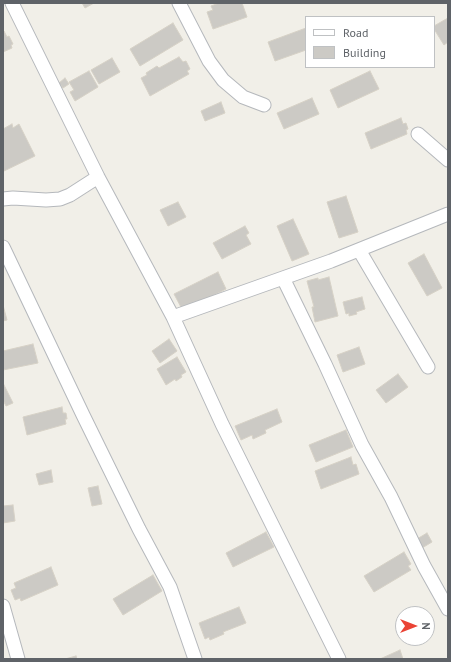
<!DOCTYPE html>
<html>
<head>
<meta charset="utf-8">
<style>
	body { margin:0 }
	#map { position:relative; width:451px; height:662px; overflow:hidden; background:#f1efe8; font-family:"PT Sans",sans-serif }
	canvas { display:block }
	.frame { position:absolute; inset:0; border:4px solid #5f6368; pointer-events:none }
	.legend { position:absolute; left:305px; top:16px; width:130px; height:52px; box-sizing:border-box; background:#fff; border:1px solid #bfc1c3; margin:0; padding:5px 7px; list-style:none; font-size:12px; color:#5f6368 }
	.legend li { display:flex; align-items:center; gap:8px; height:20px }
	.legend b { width:20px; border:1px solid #bfc1c3 }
	.north { position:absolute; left:395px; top:606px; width:40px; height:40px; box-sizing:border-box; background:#fff; border:1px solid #bfc1c3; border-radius:50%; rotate:90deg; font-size:11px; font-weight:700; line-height:16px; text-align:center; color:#5f6368 }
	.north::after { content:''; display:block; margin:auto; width:14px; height:18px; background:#ea4335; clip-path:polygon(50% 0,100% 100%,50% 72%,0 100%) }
</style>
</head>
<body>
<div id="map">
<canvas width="451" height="662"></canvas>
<div class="frame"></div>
<ul class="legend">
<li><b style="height:5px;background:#fff"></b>Road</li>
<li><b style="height:11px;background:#cccac5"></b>Building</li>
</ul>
<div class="north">N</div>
</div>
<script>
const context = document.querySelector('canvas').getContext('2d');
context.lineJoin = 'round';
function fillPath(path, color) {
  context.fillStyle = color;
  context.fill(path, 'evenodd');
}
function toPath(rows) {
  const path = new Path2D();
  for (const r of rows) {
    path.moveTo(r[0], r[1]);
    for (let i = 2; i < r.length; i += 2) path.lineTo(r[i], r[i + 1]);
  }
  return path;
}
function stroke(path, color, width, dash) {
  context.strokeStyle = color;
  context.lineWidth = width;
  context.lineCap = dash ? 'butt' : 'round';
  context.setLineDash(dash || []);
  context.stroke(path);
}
const building = toPath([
	[82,3,94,3,85,8,82,3],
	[219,3,242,3,247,17,213,29,207,12,213,10,211,6,219,3],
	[448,18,448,42,444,45,434,29,434,26,448,18],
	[173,23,183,40,140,66,130,49,173,23],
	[306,28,306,50,275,61,268,42,306,28],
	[3,31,4,31,7,37,9,36,13,44,11,45,12,48,3,52,3,31],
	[179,57,183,62,186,61,190,69,187,71,189,74,150,96,141,78,147,75,146,73,157,66,159,68,179,57],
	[112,58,120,72,99,84,91,70,112,58],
	[89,71,98,87,75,101,70,92,74,90,69,82,89,71],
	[370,71,379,89,338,108,330,90,370,71],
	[65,78,69,84,63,88,59,83,65,78],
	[312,98,319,114,284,129,277,113,312,98],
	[221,102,225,113,205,121,201,111,221,102],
	[401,118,403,124,406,123,408,129,406,130,407,134,371,149,365,133,401,118],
	[12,124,13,128,19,124,35,156,4,171,3,168,3,129,12,124],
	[346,196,358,232,339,238,327,202,346,196],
	[178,202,186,217,168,226,160,210,178,202],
	[293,219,309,254,292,261,277,226,293,219],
	[245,226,249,233,246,235,251,244,222,259,213,243,245,226],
	[424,254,442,288,427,296,408,263,424,254],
	[218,272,226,289,183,311,174,294,218,272],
	[329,277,338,316,315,322,312,307,314,307,307,281,318,278,318,280,329,277],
	[362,297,365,309,356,312,357,314,349,316,349,313,346,314,343,302,362,297],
	[3,305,7,320,3,321,3,305],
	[169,339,177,351,160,363,152,351,169,339],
	[33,344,38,363,3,370,3,351,33,344],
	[359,347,365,364,343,372,337,355,359,347],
	[177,357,186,372,181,375,182,377,176,381,175,379,166,385,157,369,177,357],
	[398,374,408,387,386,403,376,390,398,374],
	[3,383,13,403,6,406,3,400,3,383],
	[62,407,63,413,66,413,67,419,65,419,66,424,27,435,23,417,62,407],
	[277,409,282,422,265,430,266,433,253,439,252,435,241,440,235,426,277,409],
	[346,430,353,447,316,462,309,445,346,430],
	[351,457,353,465,356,464,359,474,321,489,315,471,351,457],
	[51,470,53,482,39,485,36,474,51,470],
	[98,486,102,504,92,506,88,488,98,486],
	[13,505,15,521,3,523,3,506,13,505],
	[266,532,274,547,233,567,226,553,266,532],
	[427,533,432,542,422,548,417,539,427,533],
	[404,552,411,564,408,566,411,570,374,592,364,576,404,552],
	[51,567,58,585,21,601,20,598,15,600,11,590,16,588,14,583,51,567],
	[153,575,162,591,123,615,113,599,153,575],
	[239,607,246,623,223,632,224,634,210,640,209,637,205,639,199,623,239,607],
	[400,650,403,659,380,659,400,650],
	[76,656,77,659,65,659,76,656]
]);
fillPath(building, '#cccac5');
stroke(building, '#d6d1c6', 1);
const minor = toPath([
	[12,3,98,177,173,317,222,424,339,659],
	[179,3,209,61,223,80,243,97,264,105],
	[418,134,448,160],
	[3,199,13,198,46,200,60,199,70,195,98,177],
	[3,247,83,415,139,529,170,587,195,659],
	[359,250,428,367],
	[283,278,325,364,362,445,391,497,424,566,448,609],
	[173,317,331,261,448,214],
	[3,606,18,659]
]);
stroke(minor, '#b5b8bc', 15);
stroke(minor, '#fff', 13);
</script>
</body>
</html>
